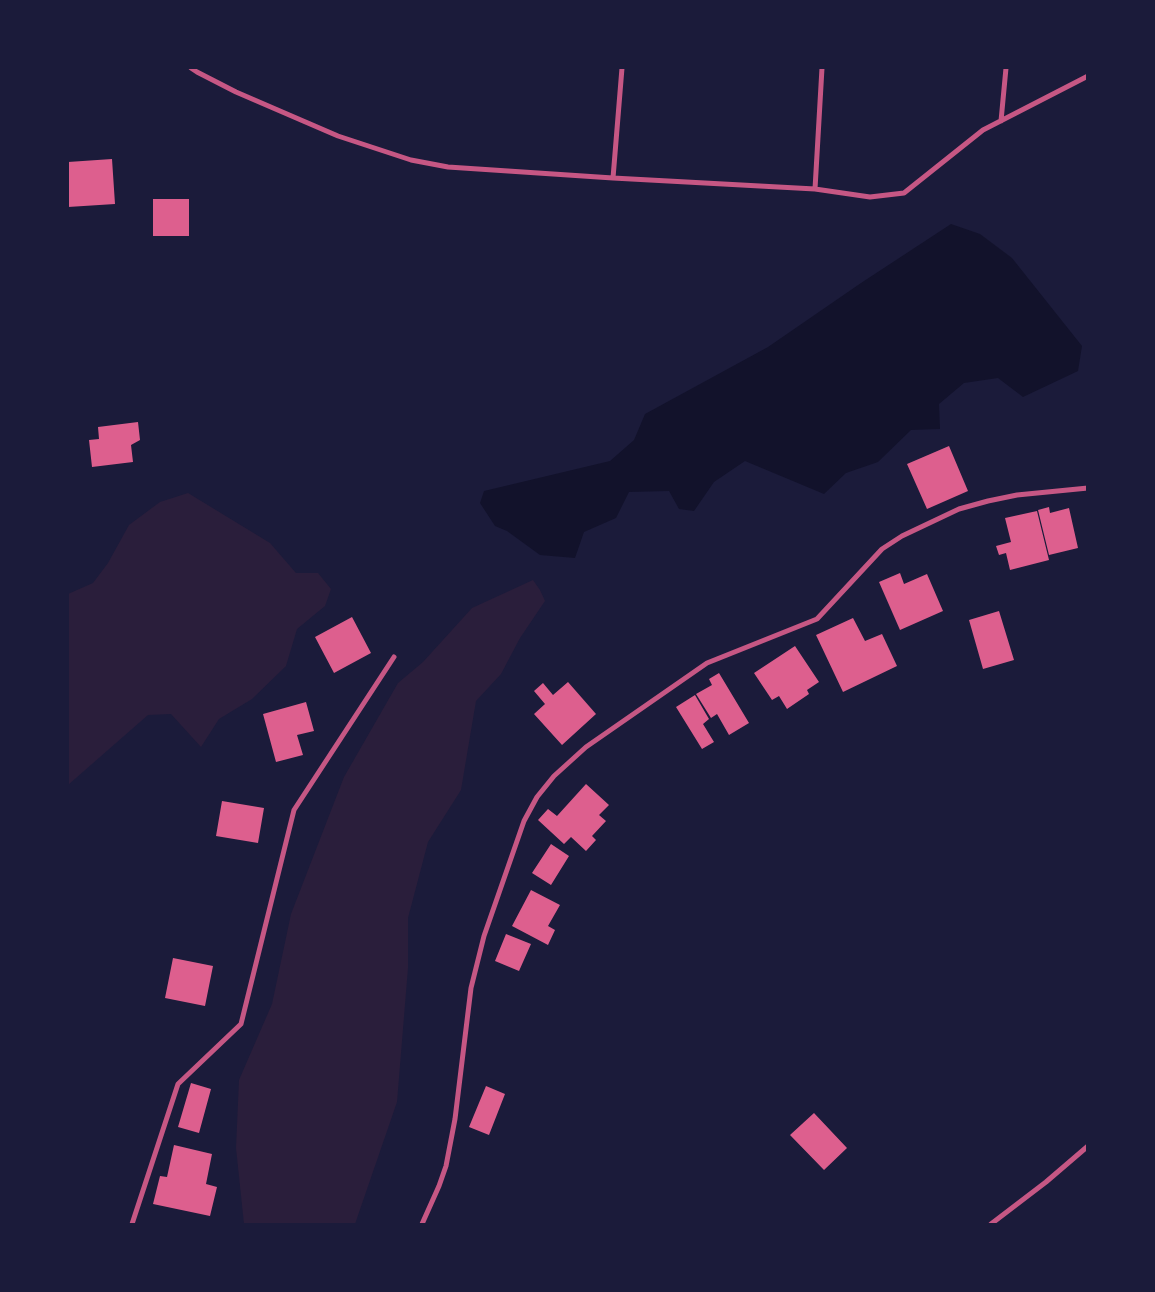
<!DOCTYPE html>
<html>
<head>
<meta charset="utf-8">
<style>
	body { margin:0 }
	#map { position:relative; width:1155px; height:1292px; overflow:hidden; background:#1b1b3a; font-family:Merriweather,serif }
	canvas { display:block }
	.frame { position:absolute; inset:0; border:69px solid #1b1b3a; pointer-events:none }
</style>
</head>
<body>
<div id="map">
<canvas width="1155" height="1292"></canvas>
<div class="frame"></div>
</div>
<script>
const context = document.querySelector('canvas').getContext('2d');
context.lineJoin = 'round';
function fillPath(path, color) {
  context.fillStyle = color;
  context.fill(path, 'evenodd');
}
function toPath(rows) {
  const path = new Path2D();
  for (const r of rows) {
    path.moveTo(r[0], r[1]);
    for (let i = 2; i < r.length; i += 2) path.lineTo(r[i], r[i + 1]);
  }
  return path;
}
function stroke(path, color, width, dash) {
  context.strokeStyle = color;
  context.lineWidth = width;
  context.lineCap = dash ? 'butt' : 'round';
  context.setLineDash(dash || []);
  context.stroke(path);
}
fillPath(toPath([
	[188,493,270,543,296,573,318,573,331,589,325,606,297,629,286,666,252,699,219,719,201,747,171,714,148,715,68,785,68,594,93,583,108,563,129,525,160,502],
	[533,580,540,590,545,601,520,638,501,674,476,701,461,790,428,842,408,918,408,968,397,1102,355,1224,244,1224,236,1148,239,1080,272,1004,291,914,344,777,398,683,423,662,472,608]
]), '#2a1e3b');
fillPath(toPath([
	[951,224,980,234,1012,258,1082,346,1078,371,1023,397,998,378,964,383,939,404,940,429,911,430,878,462,846,473,824,494,745,461,714,482,694,511,679,509,669,491,629,492,616,518,584,532,575,558,540,555,507,531,495,526,480,503,484,491,610,461,634,440,645,414,768,347,861,283]
]), '#12122b');
fillPath(toPath([
	[112,159,115,204,68,207,68,162],
	[153,199,189,199,189,236,153,236],
	[138,422,140,440,131,445,133,462,92,467,89,440,99,439,98,427],
	[949,446,968,491,927,509,907,464],
	[1049,507,1050,513,1069,508,1078,548,1049,555,1038,510],
	[1037,511,1049,560,1010,570,1006,553,999,555,996,546,1011,542,1005,518],
	[900,573,904,584,927,574,943,611,900,630,879,582],
	[999,611,1014,660,983,669,969,620],
	[352,617,371,653,334,673,315,637],
	[853,618,865,641,882,634,897,666,843,692,816,635],
	[795,646,819,682,807,690,809,694,787,709,779,696,772,700,754,673],
	[719,673,749,723,729,735,717,714,711,718,696,694,712,685,709,679],
	[568,682,596,714,562,745,534,714,545,704,534,691,543,683,553,695],
	[695,695,709,719,703,724,714,742,702,749,676,707],
	[306,702,314,731,297,735,303,755,276,762,263,714],
	[586,784,609,805,599,815,606,821,592,836,596,840,586,851,571,837,564,844,538,820,548,809,557,816],
	[222,801,264,808,258,843,216,836],
	[551,844,569,856,551,885,532,873],
	[531,890,560,905,548,926,555,930,548,945,512,926],
	[506,934,531,944,519,971,495,961],
	[173,958,213,966,205,1006,165,998],
	[191,1083,211,1089,199,1133,178,1127],
	[486,1086,505,1094,489,1135,469,1127],
	[814,1113,847,1148,824,1170,790,1135],
	[174,1145,212,1154,206,1184,217,1187,210,1216,153,1204,160,1176,167,1177]
]), '#dd5f8e');
stroke(toPath([
	[191,68,197,72,236,92,338,136,411,160,448,167,613,178,815,189,870,197,904,193,983,130,1088,76],
	[1001,121,1006,68],
	[613,178,622,68],
	[815,189,822,68],
	[132,1224,178,1084,241,1024,294,810,394,657],
	[422,1224,439,1186,446,1166,455,1119,471,988,484,936,524,821,537,797,554,776,586,747,707,663,817,619,882,549,902,536,959,509,988,501,1017,495,1088,488],
	[991,1224,1046,1182,1088,1146]
]), '#c65784', 5);
</script>
</body>
</html>
